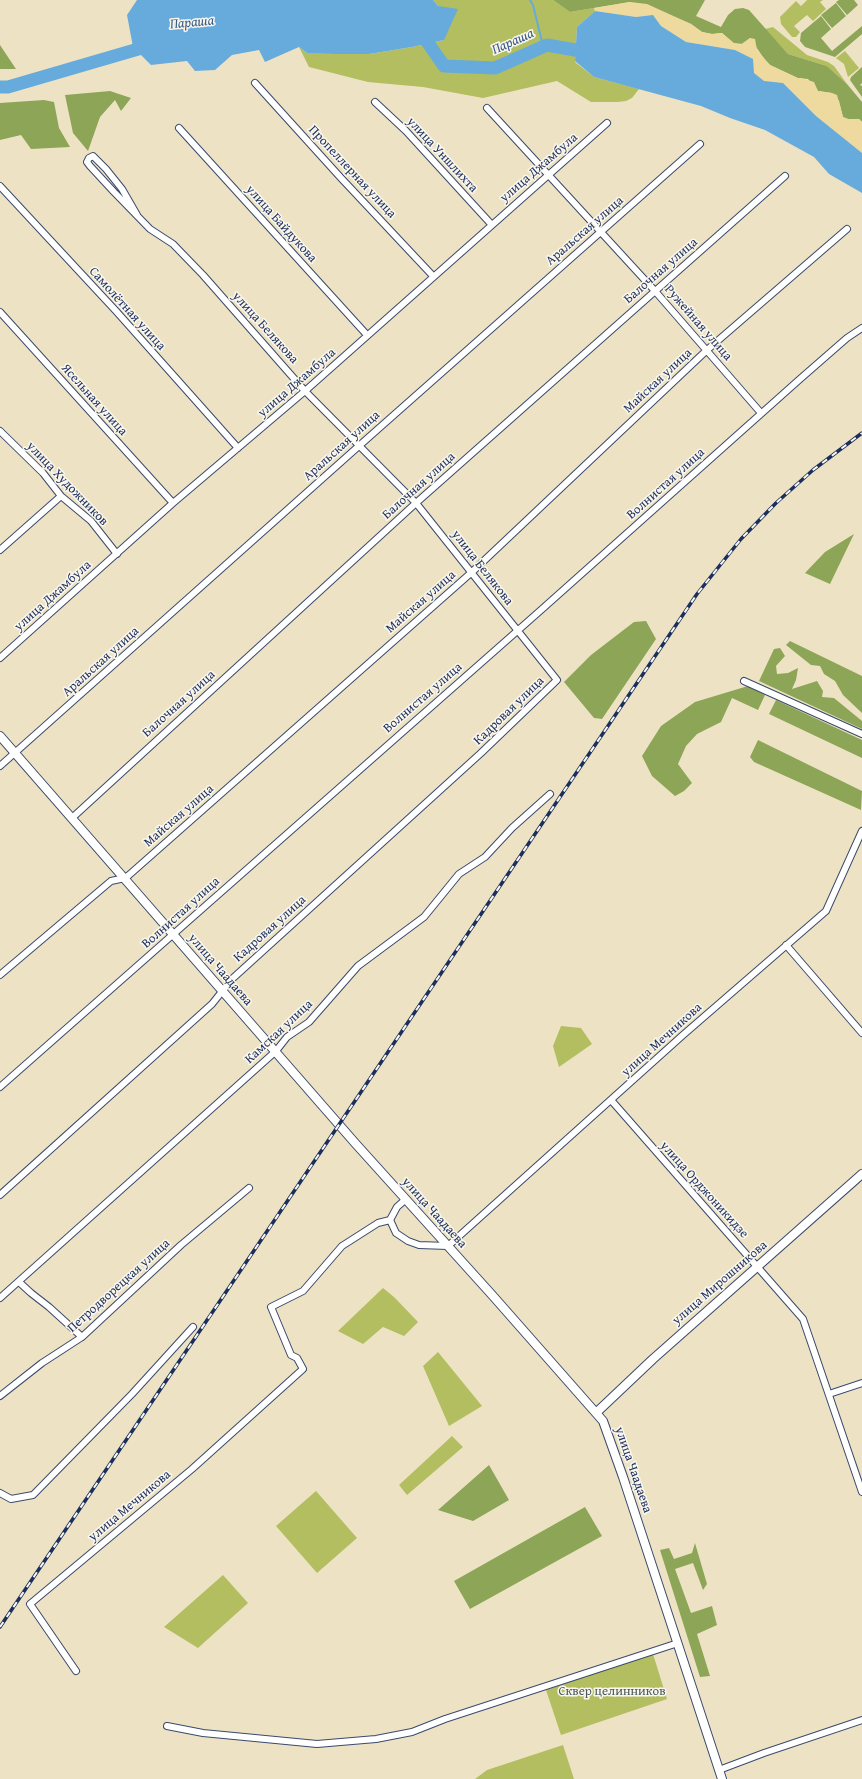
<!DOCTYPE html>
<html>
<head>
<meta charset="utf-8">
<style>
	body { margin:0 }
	canvas { display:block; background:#ede3c4 }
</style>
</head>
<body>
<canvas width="862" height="1779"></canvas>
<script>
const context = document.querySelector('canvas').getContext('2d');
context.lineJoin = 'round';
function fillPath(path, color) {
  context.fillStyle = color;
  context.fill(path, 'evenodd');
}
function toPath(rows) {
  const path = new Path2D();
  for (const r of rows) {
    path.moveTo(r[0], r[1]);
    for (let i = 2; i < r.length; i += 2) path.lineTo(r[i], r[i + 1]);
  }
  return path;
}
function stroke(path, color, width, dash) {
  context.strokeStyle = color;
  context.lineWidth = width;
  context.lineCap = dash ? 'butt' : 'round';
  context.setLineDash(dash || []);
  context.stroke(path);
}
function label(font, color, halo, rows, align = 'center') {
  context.font = font + ' "Gentium Book Plus",serif';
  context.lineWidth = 3;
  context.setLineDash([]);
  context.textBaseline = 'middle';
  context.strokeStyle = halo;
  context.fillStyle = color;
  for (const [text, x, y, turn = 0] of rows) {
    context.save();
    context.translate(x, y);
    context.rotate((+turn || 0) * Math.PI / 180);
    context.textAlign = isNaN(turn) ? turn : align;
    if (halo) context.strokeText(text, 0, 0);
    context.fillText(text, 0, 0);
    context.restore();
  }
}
fillPath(toPath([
	[433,0,553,0,570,12,594,8,595,11,577,27,575,62,594,77,639,89,632,98,626,101,618,102,591,102,557,81,483,98,423,87,368,82,309,67,299,47,307,53,369,54,412,47,444,40,438,6],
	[807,0,823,0,820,2,826,9,813,21,807,15,794,26,800,32,796,37,792,37,781,24,780,17,796,1,801,6],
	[773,27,807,55,828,62,834,66,847,84,827,66,788,54,765,29],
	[845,51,859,68,848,77,844,64,836,58],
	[561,1026,581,1028,592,1044,559,1067,553,1046],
	[383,1288,394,1297,418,1322,404,1336,383,1327,363,1344,338,1331],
	[438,1352,482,1406,449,1426,423,1366],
	[452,1436,463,1447,407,1495,399,1485],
	[316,1491,357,1538,317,1573,276,1526],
	[223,1575,248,1603,198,1648,164,1627],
	[653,1654,667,1699,561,1735,546,1690],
	[563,1745,574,1779,475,1779,487,1770]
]), '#b2be5f');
fillPath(toPath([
	[553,0,705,0,696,16,721,27,728,15,735,9,743,8,749,10,788,54,827,66,847,84,862,102,862,122,859,119,848,119,843,117,839,101,832,93,818,91,808,79,798,78,770,65,765,60,750,38,743,44,733,43,722,33,712,34,702,32,691,24,672,16,630,2,570,12],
	[839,0,854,0,858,5,847,15,836,2],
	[836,3,846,16,832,28,821,15],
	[821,16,831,29,821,38,832,51,862,26,862,34,835,57,805,47,800,41,801,33],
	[0,45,16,69,0,69],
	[862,67,862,83,860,85,862,86,862,97,850,80,851,77],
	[110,91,131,98,121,111,115,100,100,117,88,151,73,133,65,95],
	[44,100,54,102,59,128,70,147,31,149,21,135,0,140,0,103],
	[854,534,830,584,805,573,825,552],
	[646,621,656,639,602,719,594,718,564,682,591,655,634,622],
	[790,641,862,676,862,713,843,695,835,681,824,674,820,666,811,665,786,645],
	[780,648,785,656,776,666,777,674,788,673,798,668,796,680,792,689,817,681,823,691,822,697,834,698,862,721,862,729,759,681,774,649],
	[748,686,765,695,758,710,732,698,721,722,697,734,686,746,678,764,692,783,684,791,675,796,652,776,642,756,661,726,695,702],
	[776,700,862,740,862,758,769,714],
	[758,740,862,791,861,810,754,762,750,757],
	[489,1465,509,1500,473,1521,438,1510],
	[585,1507,602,1536,470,1609,454,1581],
	[695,1543,707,1584,703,1590,693,1563,675,1569,691,1613,712,1606,717,1625,697,1634,710,1676,700,1677,660,1550,669,1548,674,1559,692,1553]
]), '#8da556');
fillPath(toPath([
	[630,2,647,4,691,24,702,32,712,34,722,33,734,43,740,45,750,38,755,39,757,50,770,65,797,78,801,78,814,82,818,91,832,93,837,95,843,117,848,119,859,119,862,122,862,153,816,116,783,83,764,82,754,73,735,50,686,42,661,26,653,15,636,17,595,11,594,8]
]), '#eeda9e');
fillPath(toPath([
	[137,0,433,0,438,6,458,9,444,40,412,47,369,54,335,54,307,53,299,47,265,62,259,50,232,55,215,70,195,71,187,61,151,65,133,47,127,15],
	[595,11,636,17,653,15,661,26,686,42,735,50,753,59,754,73,764,81,783,83,816,116,862,153,862,193,829,174,814,157,765,130,730,118,701,106,594,77,575,61,577,27]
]), '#67abdc');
stroke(toPath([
	[530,0,533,5,543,46]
]), '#67abdc', 2);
stroke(toPath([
	[419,30,444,66,495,68,547,45,592,53],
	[0,87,8,87,152,45]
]), '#67abdc', 13);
const minor = toPath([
	[255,83,341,178,433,276],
	[375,102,406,131,491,224],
	[487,108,655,291,761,413],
	[179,128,367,335],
	[0,186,116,311,238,448],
	[0,312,173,503],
	[0,431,43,473,61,496,91,521,117,554],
	[0,550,61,496],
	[0,658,173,503,305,391,607,123],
	[744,681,862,734],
	[0,766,360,445,700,144],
	[72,818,416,503,785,176],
	[786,945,862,1033],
	[0,975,111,881,125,878,129,875,472,572,707,350,847,229],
	[0,1087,541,610,800,379,847,338,862,328],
	[611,1100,803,1319,862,1492],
	[0,1195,212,1004,232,979,481,753,557,680,416,503,305,391,203,275,173,244,150,229,114,192,90,166,87,162,89,158,93,156,106,169,122,189,137,215],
	[406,1199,397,1207,390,1220,396,1233,408,1241,419,1245,448,1246,683,1035,826,911,862,831],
	[19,1282,31,1293,49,1307,82,1337],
	[0,1298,276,1051,287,1037,309,1022,358,966,424,917,459,874,485,857,512,828,550,794],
	[829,1394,862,1383],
	[0,1396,42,1363,82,1337,181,1245,249,1188],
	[0,1493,11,1499,33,1495,132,1394,193,1327],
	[76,1671,30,1604,192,1469,303,1369,297,1358,291,1355,271,1307,303,1291,342,1246,378,1223,390,1220],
	[167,1726,203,1733,317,1744,376,1739,412,1732,445,1719,678,1643],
	[719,1770,764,1753,862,1720]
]);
const tertiary = toPath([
	[0,736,355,1143,493,1296,603,1421,623,1477,722,1779],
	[597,1412,653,1359,862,1174]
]);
stroke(minor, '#3a4a6d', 8);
stroke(tertiary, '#3a4a6d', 10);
stroke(minor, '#fff', 6);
stroke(tertiary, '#fff', 8);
const rail = toPath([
	[0,1627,697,594,741,539,776,503,813,470,862,433]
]);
stroke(rail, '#1b2f5e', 3.5);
stroke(rail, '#fbf7ec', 2, [6]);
label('13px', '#1b2f5e', '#fbf7ec', [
	["улица Уншлихта",442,155,47],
	["улица Джамбула",539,168,-41],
	["Пропеллерная улица",352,172,47],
	["улица Байдукова",281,224,48],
	["Аральская улица",585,231,-41],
	["Балочная улица",661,271,-41],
	["Самолётная улица",127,309,48],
	["Ружейная улица",698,323,49],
	["улица Белякова",265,328,48],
	["Майская улица",658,381,-43],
	["улица Джамбула",297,383,-41],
	["Ясельная улица",94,400,48],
	["Аральская улица",342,446,-42],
	["улица Художников",67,484,46],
	["Волнистая улица",666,484,-42],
	["Балочная улица",419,486,-42],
	["улица Белякова",482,568,52],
	["улица Джамбула",53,596,-42],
	["Майская улица",421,602,-41],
	["Аральская улица",101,662,-42],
	["Волнистая улица",423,698,-41],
	["Балочная улица",179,704,-42],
	["Кадровая улица",509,711,-44],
	["Майская улица",179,816,-41],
	["Волнистая улица",181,913,-42],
	["Кадровая улица",270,929,-42],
	["улица Чаадаева",220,970,49],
	["Камская улица",279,1032,-43],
	["улица Мечникова",662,1040,-42],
	["улица Орджоникидзе",704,1190,48],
	["улица Чаадаева",434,1213,48],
	["улица Мирошникова",720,1283,-41],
	["Петродворецкая улица",119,1286,-42],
	["улица Чаадаева",633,1470,71],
	["улица Мечникова",130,1506,-40]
]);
label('13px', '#485a5e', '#fbf7ec', [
	["Сквер целинников",612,1692]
]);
label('italic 14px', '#365a8a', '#fbf7ec', [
	["Параша",192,23,-5],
	["Параша",513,42,-24]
]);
</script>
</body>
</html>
